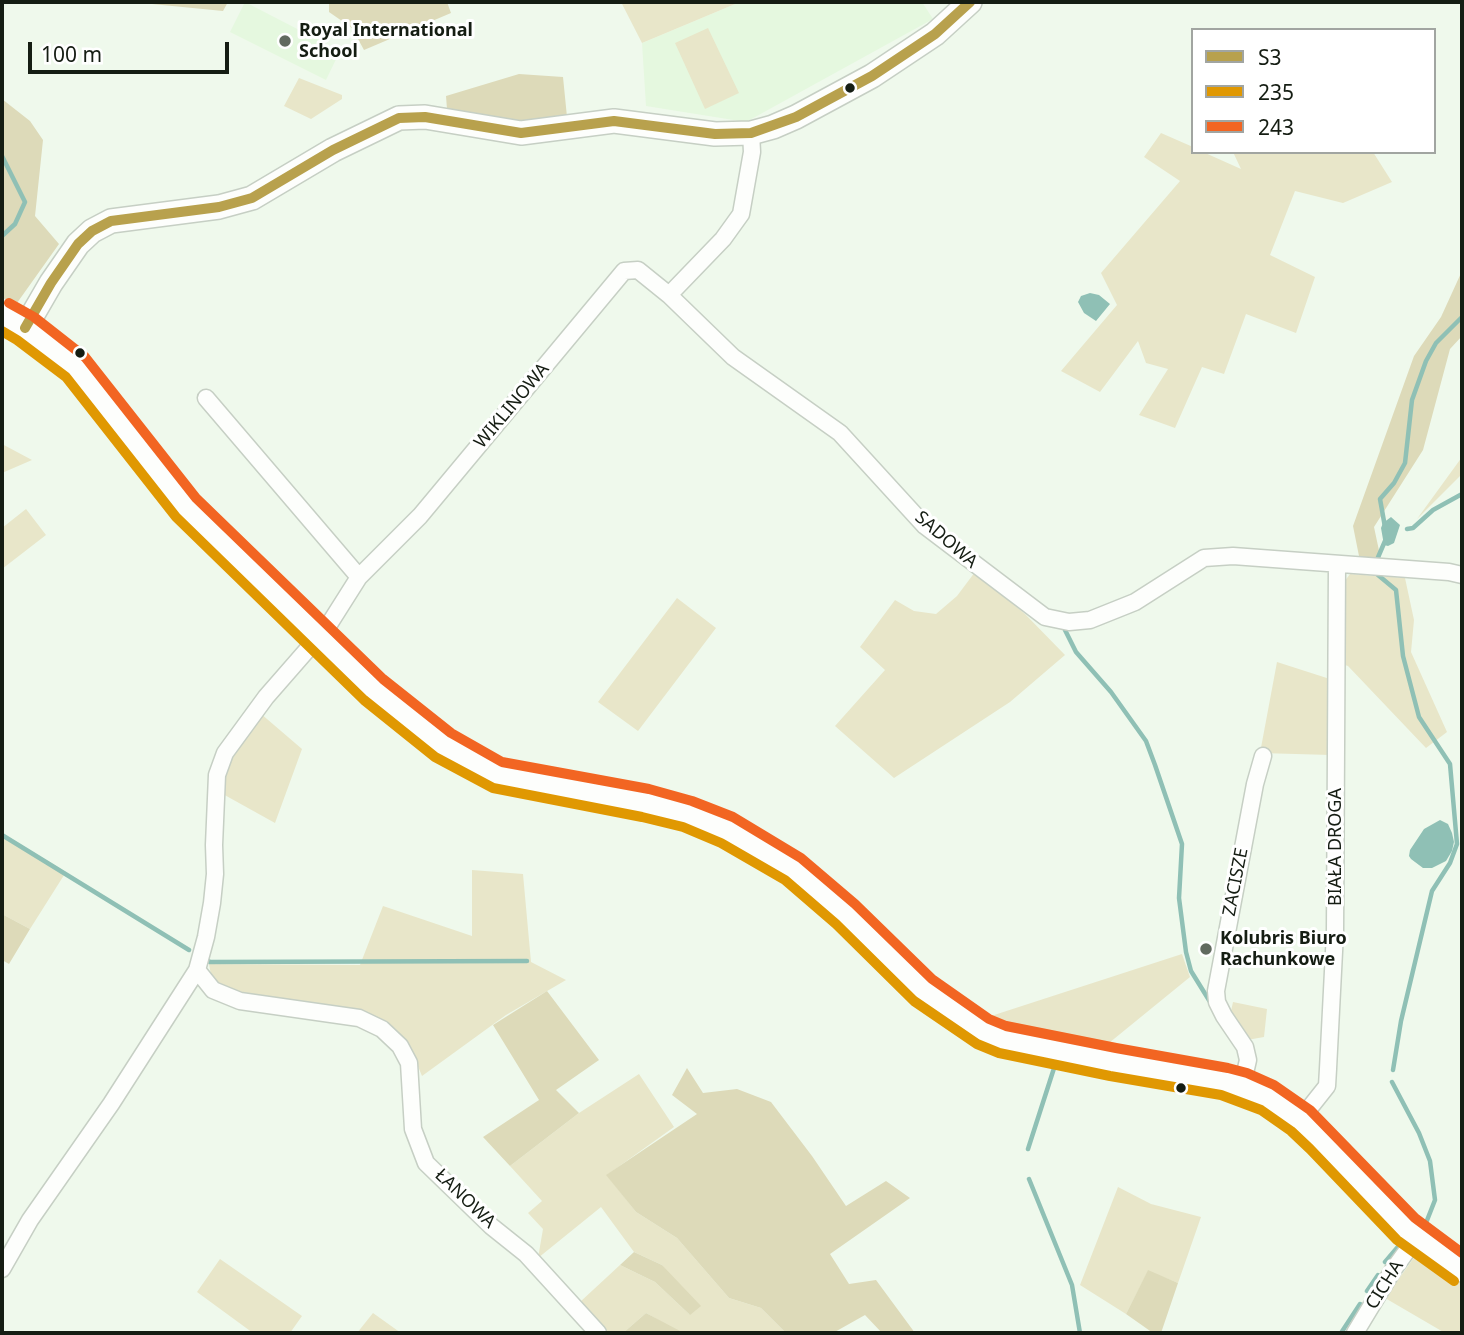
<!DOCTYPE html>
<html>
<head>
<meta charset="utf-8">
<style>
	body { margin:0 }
	#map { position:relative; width:1464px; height:1335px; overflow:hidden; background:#eff9ec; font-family:"Noto Sans",sans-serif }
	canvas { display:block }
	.frame { position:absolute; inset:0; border:4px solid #151d13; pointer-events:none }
	.legend { position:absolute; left:1191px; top:28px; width:245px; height:126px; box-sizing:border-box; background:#fff; border:2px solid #a1a5a1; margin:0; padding:9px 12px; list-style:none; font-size:21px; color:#151d13 }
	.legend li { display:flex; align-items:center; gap:14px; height:35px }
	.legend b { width:35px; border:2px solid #a1a5a1 }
	.scale { position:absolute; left:28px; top:42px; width:201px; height:32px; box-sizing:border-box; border:4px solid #151d13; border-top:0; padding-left:9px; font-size:21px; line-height:24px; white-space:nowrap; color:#151d13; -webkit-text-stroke:5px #fff; paint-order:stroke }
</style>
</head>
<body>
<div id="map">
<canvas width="1464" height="1335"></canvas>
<div class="frame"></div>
<ul class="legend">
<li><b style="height:9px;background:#b8a14d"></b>S3</li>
<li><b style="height:9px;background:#e09802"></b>235</li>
<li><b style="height:9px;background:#f26522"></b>243</li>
</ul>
<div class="scale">100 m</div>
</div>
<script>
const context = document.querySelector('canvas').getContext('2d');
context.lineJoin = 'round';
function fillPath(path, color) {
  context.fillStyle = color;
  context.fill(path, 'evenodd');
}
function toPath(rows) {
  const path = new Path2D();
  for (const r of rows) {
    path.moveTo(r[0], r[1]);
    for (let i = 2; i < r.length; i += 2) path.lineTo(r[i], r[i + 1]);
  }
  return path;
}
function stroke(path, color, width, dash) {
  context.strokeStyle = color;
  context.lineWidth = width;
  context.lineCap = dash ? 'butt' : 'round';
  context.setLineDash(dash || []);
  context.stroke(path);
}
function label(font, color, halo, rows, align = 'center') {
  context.font = font + ' "Noto Sans",sans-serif';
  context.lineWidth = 6;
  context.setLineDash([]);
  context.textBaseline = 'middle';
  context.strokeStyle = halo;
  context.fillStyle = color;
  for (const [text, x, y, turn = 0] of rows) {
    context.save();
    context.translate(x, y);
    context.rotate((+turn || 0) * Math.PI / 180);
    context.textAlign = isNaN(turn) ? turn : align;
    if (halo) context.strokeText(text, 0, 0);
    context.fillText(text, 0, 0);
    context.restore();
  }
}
fillPath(toPath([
	[245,2,340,51,326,80,230,32],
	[740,2,922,2,933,19,746,122,646,106,642,43]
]), '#e5f8df');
fillPath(toPath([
	[621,2,740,2,642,43],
	[708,28,739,93,705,109,675,43],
	[299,78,342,95,342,99,311,119,284,106],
	[1161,133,1193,147,1193,152,1203,152,1241,169,1233,152,1373,152,1392,182,1343,203,1295,191,1270,255,1315,277,1296,333,1246,314,1224,374,1202,367,1175,428,1139,415,1168,369,1146,363,1138,341,1100,392,1061,371,1117,305,1101,273,1180,181,1144,157],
	[2,444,32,460,2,473],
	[1462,457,1462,474,1417,519],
	[26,509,46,535,2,569,2,528],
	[975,572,1025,614,1065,655,1010,702,894,778,835,726,885,670,860,647,895,600,914,611,936,614,957,596],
	[1350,574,1405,578,1414,620,1411,652,1447,732,1426,748,1348,666,1342,664,1344,582],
	[677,598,716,628,638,731,598,702],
	[1277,662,1333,680,1331,755,1260,753],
	[260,713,302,749,275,823,221,793,227,770,236,750],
	[2,833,66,872,30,929,2,914],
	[472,870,523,874,531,962,566,980,506,1015,422,1076,408,1042,397,1033,240,997,221,987,211,975,209,964,360,965,383,906,472,936],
	[1182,954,1190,977,1109,1043,1024,1031,988,1017],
	[1233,1002,1267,1009,1264,1037,1247,1040,1230,1016],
	[639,1074,674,1127,607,1175,636,1212,677,1238,729,1298,761,1308,786,1333,681,1333,646,1313,623,1333,606,1333,580,1302,620,1265,655,1282,690,1315,662,1265,634,1252,601,1207,538,1258,543,1229,528,1213,542,1201,510,1166,579,1113],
	[1118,1187,1151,1204,1201,1217,1178,1283,1148,1271,1126,1314,1080,1285],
	[1418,1252,1462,1284,1462,1333,1445,1333,1385,1298],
	[220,1259,302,1316,290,1333,253,1333,197,1292],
	[373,1313,401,1333,357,1333]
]), '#e8e6c9');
fillPath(toPath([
	[154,2,228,2,223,11,152,4],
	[329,2,447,2,451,13,364,50,352,28,329,12],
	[519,74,563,77,567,117,511,121,447,109,446,96],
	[2,99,30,121,43,140,35,216,59,244,17,303,2,298],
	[1462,271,1462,336,1450,349,1423,450,1374,527,1381,560,1360,561,1353,526,1414,356,1441,317],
	[2,914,30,929,9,964,2,960],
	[547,991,599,1060,556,1090,579,1113,510,1166,483,1137,539,1100,493,1025],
	[687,1068,703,1093,737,1089,771,1102,812,1156,846,1206,886,1181,910,1198,830,1254,849,1284,876,1280,915,1333,882,1333,865,1315,833,1333,786,1333,761,1308,729,1298,677,1238,636,1212,606,1175,697,1114,672,1095],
	[634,1252,662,1265,701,1306,690,1315,655,1282,620,1265],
	[1148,1270,1178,1283,1161,1333,1153,1333,1126,1314],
	[646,1313,682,1332,681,1333,623,1333]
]), '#dddab9');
fillPath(toPath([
	[1090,293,1099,295,1110,304,1096,321,1084,313,1078,302,1081,296],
	[1391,517,1400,525,1394,543,1388,546,1384,545,1381,528,1383,523],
	[1440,820,1448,824,1452,833,1454,842,1452,851,1446,861,1432,868,1423,868,1411,859,1409,856,1410,850,1424,829]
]), '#8fc0b5');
stroke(toPath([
	[2,156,25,202,15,224,2,236],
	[1385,527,1380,499,1394,483,1405,463,1412,400,1426,361,1436,343,1462,317],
	[1407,529,1413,528,1433,510,1462,494],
	[1376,562,1385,541],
	[1377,570,1378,575,1396,590,1403,656,1419,717,1450,764,1457,844,1450,863,1432,891,1401,1021,1393,1070],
	[1065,630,1076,652,1111,692,1146,741,1155,765,1182,844,1179,898,1186,952,1191,971,1212,1005],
	[2,835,189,950],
	[205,959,210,962,527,961],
	[1060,1041,1060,1038,1239,1071,1239,1069],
	[1392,1082,1419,1133,1430,1161,1435,1200,1424,1228],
	[1028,1149,1056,1062],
	[1029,1179,1072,1285,1080,1333],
	[1385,1262,1402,1242],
	[1367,1291,1378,1275],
	[1341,1333,1360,1304]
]), '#8fc0b5', 4.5);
const street = toPath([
	[751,133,752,152,741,214,723,239,669,295,733,357,840,433,925,526,1045,617,1069,622,1090,620,1135,602,1204,558,1233,556,1449,572,1462,575],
	[206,398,359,577,328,626,266,697,225,753,217,775,214,845,215,874,212,903,206,937,197,970,213,990,240,1001,359,1018,382,1029,400,1046,409,1063,413,1129,426,1163,491,1226,526,1254,598,1333],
	[359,577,420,516,624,271,638,270,669,295],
	[1242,1086,1248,1060,1245,1047,1224,1016,1217,1002,1216,991,1255,784,1263,756],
	[1300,1120,1327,1086,1328,1069,1335,932,1337,565],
	[2,1269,30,1220,111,1104,197,970],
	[1355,1333,1393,1270,1417,1237]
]);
const secondary = toPath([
	[2,315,25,328,76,367,186,507,374,690,443,745,497,775,645,803,687,814,727,830,793,869,845,914,923,990,982,1031,1002,1039,1113,1062,1224,1081,1242,1086,1268,1098,1300,1120,1320,1139,1406,1229,1462,1270],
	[25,328,51,283,78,244,92,231,111,221,219,207,252,198,333,150,399,118,425,117,521,133,614,121,715,134,751,133,773,127,796,117,872,76,935,34,970,2]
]);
stroke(street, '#c6cfc4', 19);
stroke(secondary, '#c6cfc4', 26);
stroke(street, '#fdfefc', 16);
stroke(secondary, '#fdfefc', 23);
stroke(toPath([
	[25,328,51,283,78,244,92,231,111,221,219,207,252,198,333,150,399,118,425,117,521,133,614,121,715,134,751,133,796,117,872,76,935,34,970,2]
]), '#b8a14d', 10);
stroke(toPath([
	[2,331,17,340,66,377,176,517,364,700,435,757,493,788,642,817,683,827,721,843,785,880,836,924,914,1001,977,1044,999,1053,1110,1076,1221,1095,1261,1110,1291,1131,1310,1149,1397,1240,1454,1281]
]), '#e09802', 10);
stroke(toPath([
	[9,303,34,317,85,357,196,498,383,679,451,733,502,762,649,789,692,801,733,817,801,858,855,904,932,979,989,1019,1006,1026,1116,1048,1228,1068,1247,1073,1274,1085,1310,1110,1415,1218,1462,1253]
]), '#f26522', 10);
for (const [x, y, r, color] of [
	[285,41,7,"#616a5f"],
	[850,88,6,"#151d13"],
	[80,353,6,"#151d13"],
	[1206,949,7,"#616a5f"],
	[1181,1088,6,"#151d13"]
]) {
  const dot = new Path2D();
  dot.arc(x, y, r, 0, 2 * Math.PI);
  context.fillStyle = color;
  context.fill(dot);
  stroke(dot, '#fff', 2.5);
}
label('bold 18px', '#151d13', '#fff', [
	["Royal International",299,31],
	["School",299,52],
	["Kolubris Biuro",1220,939],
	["Rachunkowe",1220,960]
], 'left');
label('18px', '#151d13', '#fff', [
	["WIKLINOWA",512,406,-50],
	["SADOWA",946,540,41],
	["BIAŁA DROGA",1336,847,-90],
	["ZACISZE",1236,882,-79],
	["ŁANOWA",465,1199,44],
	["CICHA",1385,1285,-58]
]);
</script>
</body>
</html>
